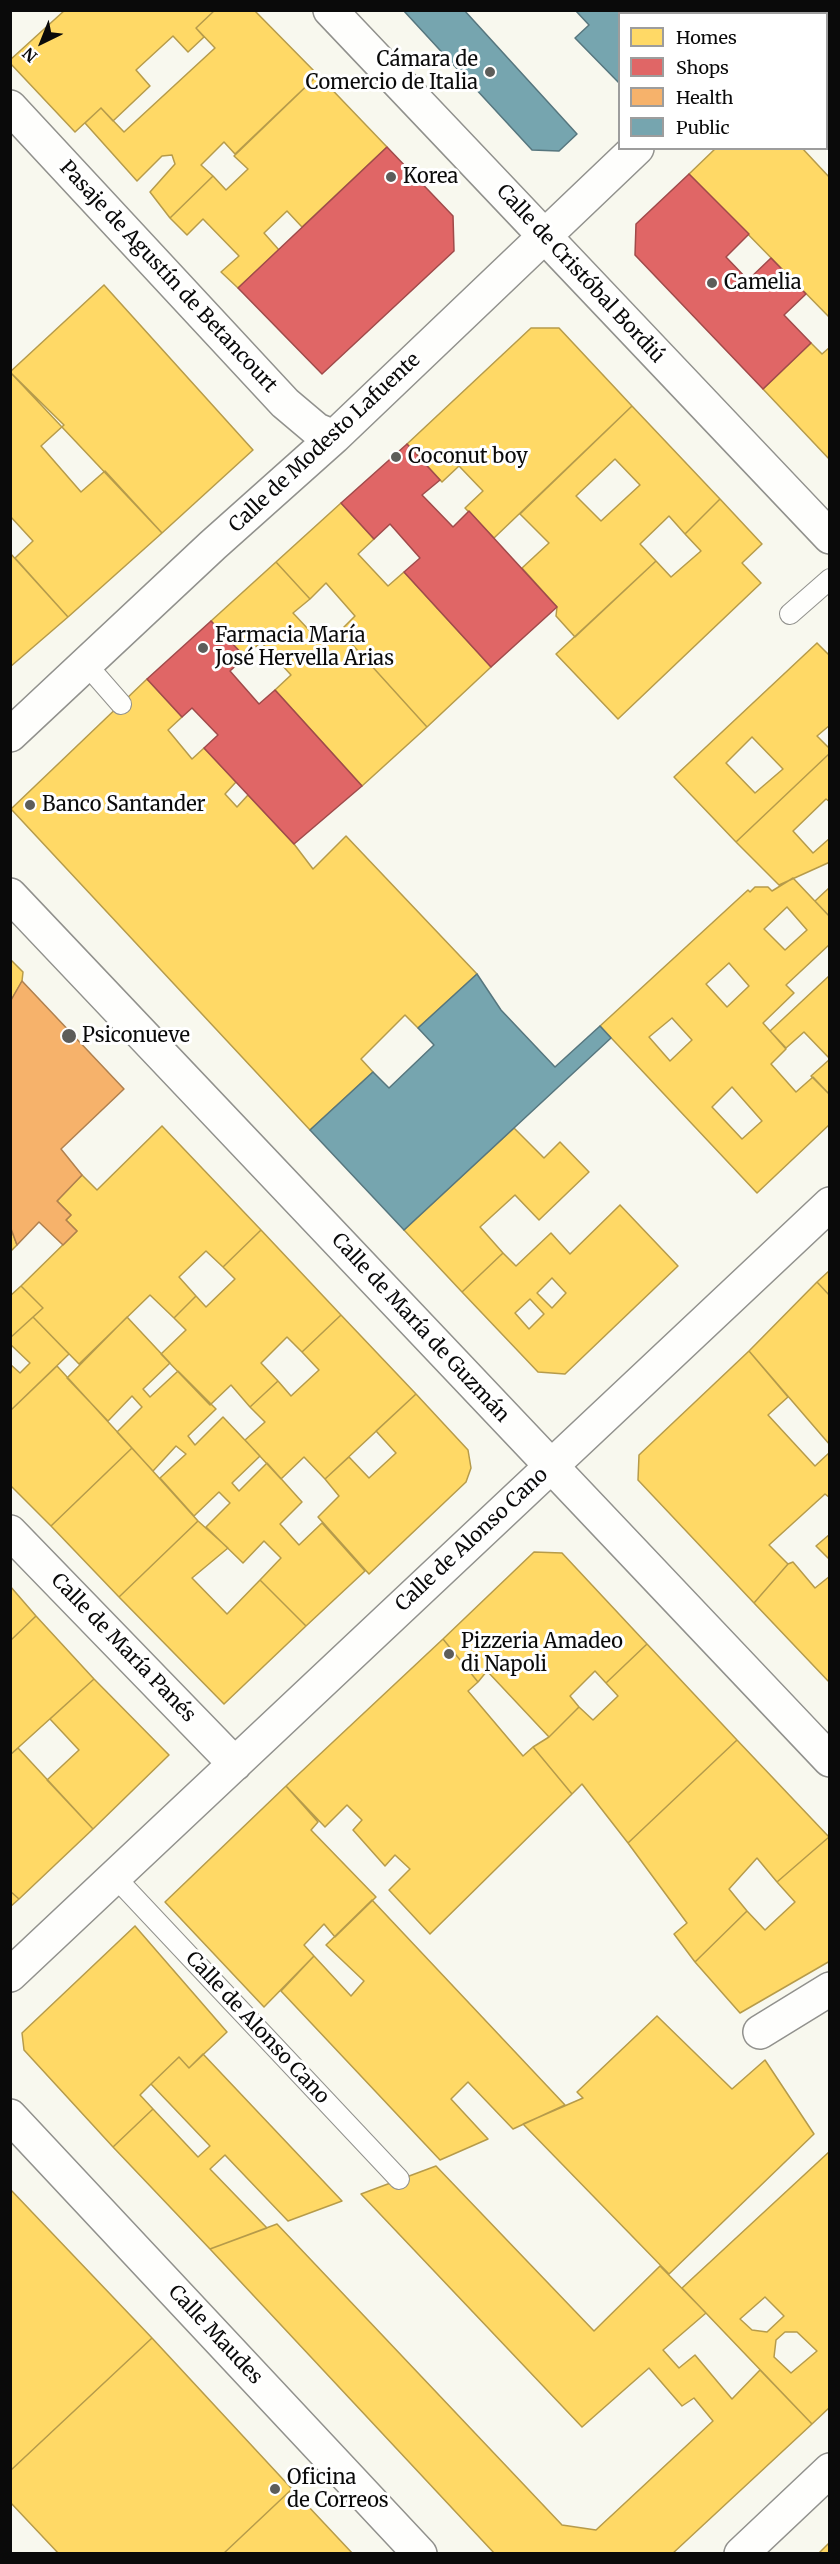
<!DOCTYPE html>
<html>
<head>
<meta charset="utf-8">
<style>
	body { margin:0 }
	#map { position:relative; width:840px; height:2564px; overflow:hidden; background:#f8f8ee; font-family:Merriweather,serif }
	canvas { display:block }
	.frame { position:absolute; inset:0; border:12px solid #0a0a0a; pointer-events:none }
	.legend { position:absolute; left:618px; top:12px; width:210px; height:138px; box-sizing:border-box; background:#fff; border:2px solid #9d9d9d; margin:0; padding:8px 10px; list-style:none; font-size:18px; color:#0a0a0a }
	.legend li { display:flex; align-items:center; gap:12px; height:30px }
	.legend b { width:30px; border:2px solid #9d9d9d }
	.north { position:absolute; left:12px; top:12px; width:60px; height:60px; -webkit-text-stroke:4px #fff; paint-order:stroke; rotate:223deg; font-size:16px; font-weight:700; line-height:24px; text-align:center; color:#0a0a0a }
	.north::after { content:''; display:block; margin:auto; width:21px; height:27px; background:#0a0a0a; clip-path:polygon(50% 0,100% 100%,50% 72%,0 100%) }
</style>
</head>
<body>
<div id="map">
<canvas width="840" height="2564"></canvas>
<div class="frame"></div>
<ul class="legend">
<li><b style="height:16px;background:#ffd966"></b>Homes</li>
<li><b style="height:16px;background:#e06666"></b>Shops</li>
<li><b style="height:16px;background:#f6b26b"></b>Health</li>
<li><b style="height:16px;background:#76a5af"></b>Public</li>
</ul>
<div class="north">N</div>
</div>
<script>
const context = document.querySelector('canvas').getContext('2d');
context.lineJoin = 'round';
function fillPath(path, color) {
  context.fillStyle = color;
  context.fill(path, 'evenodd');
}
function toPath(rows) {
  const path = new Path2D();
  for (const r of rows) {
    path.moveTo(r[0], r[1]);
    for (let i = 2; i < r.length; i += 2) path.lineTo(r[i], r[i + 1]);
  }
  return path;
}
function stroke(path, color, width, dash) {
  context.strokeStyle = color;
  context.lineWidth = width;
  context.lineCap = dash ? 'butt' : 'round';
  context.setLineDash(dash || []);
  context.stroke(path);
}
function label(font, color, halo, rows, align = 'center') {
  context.font = font + ' Merriweather,serif';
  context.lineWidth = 6;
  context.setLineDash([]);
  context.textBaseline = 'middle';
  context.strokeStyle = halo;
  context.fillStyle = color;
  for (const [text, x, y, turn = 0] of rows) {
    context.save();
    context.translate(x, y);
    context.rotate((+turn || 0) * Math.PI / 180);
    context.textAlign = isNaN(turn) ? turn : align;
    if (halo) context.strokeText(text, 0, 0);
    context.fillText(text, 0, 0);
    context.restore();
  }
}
const homes = toPath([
	[65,10,215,10,196,28,204,37,188,52,173,36,136,70,150,86,113,121,101,108,75,132,10,63,10,60,65,10],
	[215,10,254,10,318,75,235,154,224,142,201,165,213,176,170,218,150,192,175,164,172,155,162,156,137,181,85,123,101,108,124,132,215,48,196,28,215,10],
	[318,75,387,147,302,227,287,211,264,233,279,250,238,288,221,272,239,256,203,219,187,235,170,218,213,176,226,190,248,169,234,156,318,75],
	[716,148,802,148,830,178,830,318,689,174,716,148],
	[104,285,253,450,162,533,10,372,104,285],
	[531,328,559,328,632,406,494,538,465,508,483,491,459,466,442,482,407,444,531,328],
	[811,343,822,354,830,347,830,460,763,389,811,343],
	[10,372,64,425,41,446,81,492,105,471,162,533,68,617,15,558,33,541,10,516,10,372],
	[632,406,720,499,685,534,669,516,640,544,656,561,575,637,556,616,557,607,522,568,549,543,520,514,632,406],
	[615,459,640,485,601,521,576,496,615,459],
	[720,499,762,544,742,563,761,583,618,719,556,654,656,561,671,577,701,551,685,534,720,499],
	[341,503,374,539,358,554,388,586,404,572,491,667,427,727,340,631,355,616,326,583,310,599,276,562,341,503],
	[10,553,68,617,10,667,10,553],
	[276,562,310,599,293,613,323,645,340,631,427,727,362,786,275,690,291,675,261,642,245,657,211,621,276,562],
	[817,643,830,656,830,725,817,736,830,749,830,753,736,842,674,777,817,643],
	[752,737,783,769,755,793,726,763,752,737],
	[147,679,182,717,168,730,192,759,204,748,236,782,225,794,237,807,248,795,294,844,313,869,346,836,477,974,418,1028,405,1015,361,1059,373,1072,310,1130,11,809,147,679],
	[830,753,830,802,826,799,793,831,813,853,830,838,830,862,779,885,736,842,830,753],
	[793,878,830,917,830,944,786,985,794,993,763,1023,786,1049,771,1064,796,1092,813,1077,830,1095,830,1124,757,1193,600,1026,748,890,750,892,755,887,768,887,772,891,793,878],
	[787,907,807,930,785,950,764,929,787,907],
	[729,963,749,986,727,1007,706,984,729,963],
	[672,1018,692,1040,670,1061,649,1037,672,1018],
	[732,1087,762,1121,742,1139,712,1107,732,1087],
	[830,887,830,917,815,901,830,887],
	[10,959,23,972,22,981,10,1002,10,959],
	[830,975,830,1059,804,1032,786,1048,770,1031,830,975],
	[830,1059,830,1095,811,1076,830,1059],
	[162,1126,261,1230,223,1267,206,1251,179,1277,196,1296,174,1318,150,1295,79,1364,33,1317,43,1308,21,1286,77,1231,66,1220,71,1215,57,1201,82,1175,97,1190,162,1126],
	[514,1128,544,1158,560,1142,589,1172,539,1220,515,1195,480,1227,503,1253,462,1292,404,1230,514,1128],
	[620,1205,678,1266,565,1374,538,1372,462,1292,503,1253,516,1266,551,1233,570,1254,620,1205],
	[552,1278,566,1293,552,1308,537,1293,552,1278],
	[530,1299,544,1314,529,1329,515,1313,530,1299],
	[10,1226,17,1245,10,1252,10,1226],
	[261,1230,341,1315,302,1352,287,1337,261,1363,278,1381,250,1407,231,1385,210,1405,161,1354,186,1330,174,1318,196,1296,206,1307,235,1279,223,1267,261,1230],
	[830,1270,830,1296,817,1282,830,1270],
	[817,1282,830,1296,830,1445,749,1351,817,1282],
	[21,1286,43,1308,10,1338,10,1296,21,1286],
	[341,1315,416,1394,325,1479,304,1457,281,1479,245,1440,265,1422,250,1407,278,1381,291,1396,319,1370,302,1352,341,1315],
	[33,1317,69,1354,10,1411,10,1364,20,1373,30,1363,10,1344,10,1338,33,1317],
	[127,1317,170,1363,143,1389,150,1397,178,1371,216,1409,188,1436,195,1445,223,1417,260,1456,232,1483,239,1491,267,1463,302,1502,280,1524,299,1545,322,1523,365,1571,306,1626,260,1580,281,1558,264,1541,243,1563,206,1527,230,1503,219,1492,194,1516,160,1478,186,1454,176,1446,153,1471,117,1432,142,1407,132,1396,108,1421,67,1378,127,1317],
	[749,1351,788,1397,768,1415,815,1466,830,1452,830,1498,825,1494,769,1545,788,1564,754,1603,638,1480,639,1455,749,1351],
	[57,1366,132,1448,51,1526,10,1485,10,1411,57,1366],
	[416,1394,468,1450,471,1468,466,1482,369,1574,318,1517,339,1496,325,1479,349,1457,369,1478,396,1453,376,1431,416,1394],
	[132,1448,198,1521,119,1597,51,1526,132,1448],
	[198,1521,228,1548,192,1578,227,1614,260,1580,306,1626,224,1704,119,1597,198,1521],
	[830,1534,830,1560,816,1546,830,1534],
	[534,1552,562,1553,647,1644,606,1683,595,1671,570,1696,579,1707,549,1737,487,1671,478,1682,443,1639,534,1552],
	[793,1562,815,1588,830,1576,830,1683,754,1603,788,1564,793,1562],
	[10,1586,36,1616,10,1641,10,1586],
	[36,1616,94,1679,10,1755,10,1641,36,1616],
	[443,1639,478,1682,468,1691,523,1756,533,1747,572,1794,430,1934,389,1890,410,1869,395,1855,385,1866,353,1830,362,1820,347,1805,325,1827,286,1786,443,1639],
	[647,1644,737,1740,628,1843,582,1784,572,1794,533,1747,549,1737,579,1707,593,1720,618,1696,606,1683,647,1644],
	[94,1679,169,1755,93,1829,47,1780,79,1750,50,1719,94,1679],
	[737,1740,829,1837,777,1882,757,1858,729,1889,747,1911,695,1962,674,1934,687,1923,628,1843,737,1740],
	[18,1748,93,1829,19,1899,10,1891,10,1755,18,1748],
	[286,1786,318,1822,311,1830,376,1897,335,1937,324,1924,304,1945,314,1956,264,2007,165,1902,286,1786],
	[829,1837,830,1961,740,2013,695,1962,747,1911,765,1930,795,1902,777,1882,829,1837],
	[10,1891,19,1899,10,1907,10,1891],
	[372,1900,565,2105,513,2129,468,2082,451,2099,488,2139,440,2160,281,1991,314,1956,351,1996,364,1981,326,1945,372,1900],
	[135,1926,227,2032,189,2068,179,2057,151,2084,140,2095,153,2109,113,2147,24,2050,22,2033,135,1926],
	[657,2016,732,2089,765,2060,814,2134,669,2274,523,2124,583,2098,577,2092,657,2016],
	[203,2054,342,2201,288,2221,225,2155,210,2169,267,2228,210,2249,113,2147,153,2109,198,2157,210,2146,151,2084,179,2057,189,2068,203,2054],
	[830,2151,830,2407,812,2424,682,2288,830,2151],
	[765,2297,784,2316,767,2332,752,2330,740,2319,765,2297],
	[785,2332,797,2332,817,2351,791,2373,774,2357,776,2340,785,2332],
	[436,2166,594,2331,660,2266,706,2313,663,2350,679,2368,695,2355,732,2399,760,2370,812,2424,672,2554,495,2554,210,2249,277,2224,562,2525,596,2530,713,2421,694,2398,682,2406,649,2368,582,2427,361,2194,436,2166],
	[10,2189,152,2338,10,2471,10,2189],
	[152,2338,292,2489,223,2554,59,2554,10,2502,10,2471,152,2338],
	[292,2489,353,2554,223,2554,292,2489],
	[830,2542,830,2554,818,2554,830,2542]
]);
fillPath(homes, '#ffd966');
stroke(homes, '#b69b4a', 1.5);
const shops = toPath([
	[387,147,453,216,454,251,322,374,238,288,387,147],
	[689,174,749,234,726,257,748,280,771,258,806,294,784,315,811,343,763,389,635,255,636,224,689,174],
	[407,444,440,480,422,495,453,527,469,511,557,607,491,667,404,572,420,558,390,524,374,539,341,503,407,444],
	[211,621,245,657,230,671,259,704,275,690,362,786,294,844,204,748,218,735,192,708,182,717,147,679,211,621]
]);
fillPath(shops, '#e06666');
stroke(shops, '#a04a4a', 1.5);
const health = toPath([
	[22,981,124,1089,61,1149,82,1175,57,1201,71,1215,66,1220,77,1231,63,1245,39,1222,17,1245,10,1226,10,1002,22,981]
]);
fillPath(health, '#f6b26b');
stroke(health, '#af804e', 1.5);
const public = toPath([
	[403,10,464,10,577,134,559,151,532,150,403,10],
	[575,10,706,10,703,14,620,14,620,84,575,38,589,25,575,10],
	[477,974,501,1010,555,1067,600,1026,611,1038,404,1230,310,1130,373,1072,389,1088,434,1045,418,1028,477,974]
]);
fillPath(public, '#76a5af');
stroke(public, '#56767e', 1.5);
const service = toPath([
	[790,614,830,579],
	[86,664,121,704],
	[115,1877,399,2179]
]);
const minor = toPath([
	[330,10,830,537],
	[780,14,783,10],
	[10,107,285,403,317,430,334,437],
	[10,735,213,545,334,437,637,148],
	[10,895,830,1760],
	[10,1532,235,1764],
	[10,1975,830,1204],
	[760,2032,830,1989],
	[10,2116,420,2554],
	[741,2554,830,2470]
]);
stroke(service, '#91918d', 22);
stroke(minor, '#91918d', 36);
stroke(service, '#fefefc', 20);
stroke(minor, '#fefefc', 33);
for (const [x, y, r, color] of [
	[490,72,6,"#5d5d5a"],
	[391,177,6,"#5d5d5a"],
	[712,283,6,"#5d5d5a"],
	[396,457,6,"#5d5d5a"],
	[203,648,6,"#5d5d5a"],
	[30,805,6,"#5d5d5a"],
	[69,1036,8,"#5d5d5a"],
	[449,1654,6,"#5d5d5a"],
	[275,2489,6,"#5d5d5a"]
]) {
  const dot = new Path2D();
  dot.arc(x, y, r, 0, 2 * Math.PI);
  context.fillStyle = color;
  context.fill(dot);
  stroke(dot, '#fff', 2);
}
label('20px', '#0a0a0a', '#fff', [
	["Cámara de",478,60,"right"],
	["Comercio de Italia",478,83,"right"],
	["Korea",403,177],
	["Camelia",724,283],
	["Coconut boy",408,457],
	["Farmacia María",215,636],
	["José Hervella Arias",215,659],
	["Banco Santander",42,805],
	["Psiconueve",82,1036],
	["Pizzeria Amadeo",461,1642],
	["di Napoli",461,1665],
	["Oficina",287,2478],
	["de Correos",287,2501]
], 'left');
label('20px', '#0a0a0a', '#fff', [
	["Calle de Cristóbal Bordiú",580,274,47],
	["Pasaje de Agustín de Betancourt",168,277,47],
	["Calle de Modesto Lafuente",325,443,-43],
	["Calle de María de Guzmán",420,1328,47],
	["Calle de Alonso Cano",472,1540,-43],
	["Calle de María Panés",123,1648,46],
	["Calle de Alonso Cano",257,2028,47],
	["Calle Maudes",215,2335,47]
]);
</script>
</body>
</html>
